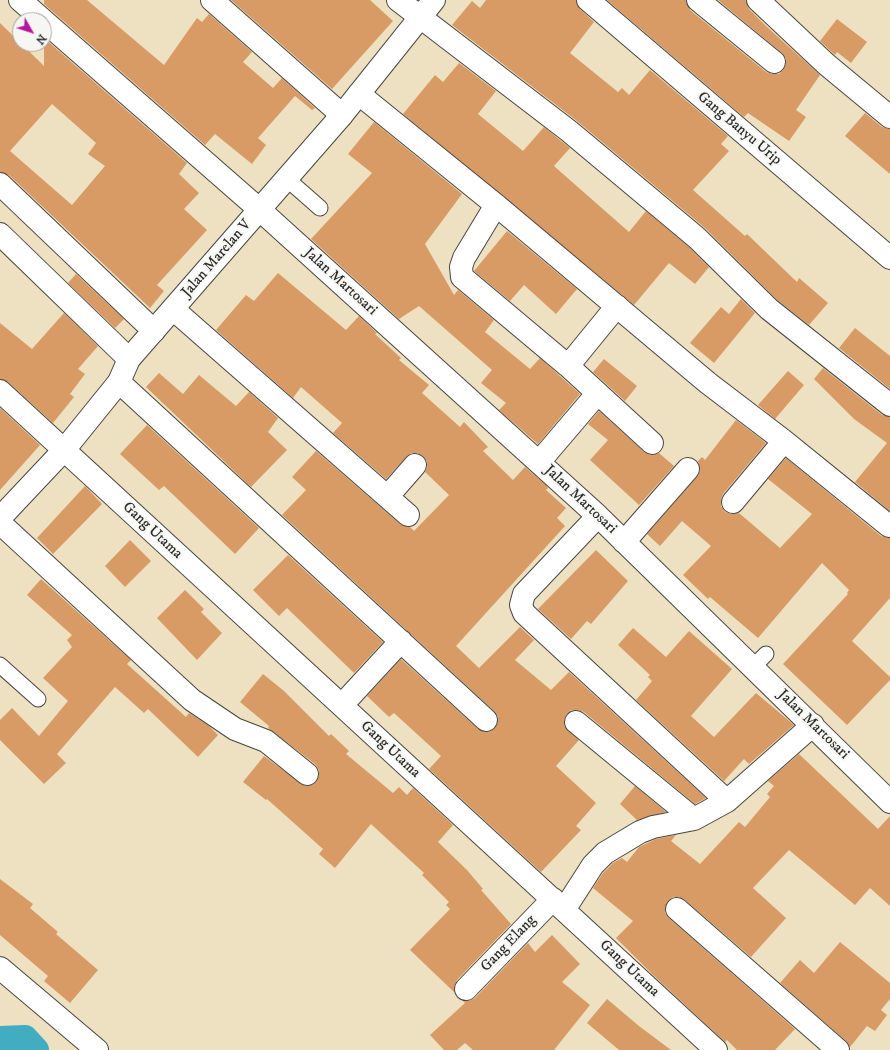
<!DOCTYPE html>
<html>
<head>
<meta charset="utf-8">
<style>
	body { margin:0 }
	#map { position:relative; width:890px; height:1050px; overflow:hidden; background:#ede1c1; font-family:"IM FELL DW Pica",serif }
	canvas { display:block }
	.north { position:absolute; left:12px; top:12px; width:40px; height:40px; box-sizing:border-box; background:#f6f6f2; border:1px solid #a5a5a2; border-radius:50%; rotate:129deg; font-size:11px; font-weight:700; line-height:16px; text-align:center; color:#2b2b2b }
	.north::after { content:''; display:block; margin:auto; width:14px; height:18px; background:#b5179e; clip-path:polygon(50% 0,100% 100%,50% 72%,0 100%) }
</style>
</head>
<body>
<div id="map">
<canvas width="890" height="1050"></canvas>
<div class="north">N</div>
</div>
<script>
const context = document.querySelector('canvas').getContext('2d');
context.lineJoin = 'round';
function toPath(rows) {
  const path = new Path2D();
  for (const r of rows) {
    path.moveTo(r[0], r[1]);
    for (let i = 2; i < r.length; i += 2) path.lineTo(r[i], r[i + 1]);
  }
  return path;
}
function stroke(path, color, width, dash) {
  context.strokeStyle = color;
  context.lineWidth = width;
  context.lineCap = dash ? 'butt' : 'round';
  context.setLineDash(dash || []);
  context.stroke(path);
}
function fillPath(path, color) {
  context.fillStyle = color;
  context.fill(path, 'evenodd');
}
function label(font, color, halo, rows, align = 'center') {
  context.font = font + ' "IM FELL DW Pica",serif';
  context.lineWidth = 4;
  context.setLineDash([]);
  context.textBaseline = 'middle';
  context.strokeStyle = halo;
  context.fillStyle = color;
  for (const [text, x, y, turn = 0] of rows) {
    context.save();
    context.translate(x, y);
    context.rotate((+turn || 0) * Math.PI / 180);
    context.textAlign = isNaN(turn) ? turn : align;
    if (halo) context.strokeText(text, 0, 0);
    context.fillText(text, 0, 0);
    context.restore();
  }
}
stroke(toPath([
	[0,1039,25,1038,36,1050]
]), '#42acc1', 26);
fillPath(toPath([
	[44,0,87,0,164,65,197,18,202,22,209,14,252,52,243,62,273,88,282,78,315,108,312,110,295,96,258,138,266,145,252,164,215,134,205,145,44,4],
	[231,0,370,0,393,21,332,89],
	[486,0,576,0,580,9,594,22,570,53,618,92,622,88,629,95,650,70,728,136,721,144,729,151,693,190,745,236,747,234,797,282,799,278,828,303,809,325,776,299,705,228,577,121,452,25,472,1,480,8],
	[607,0,686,0,690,10,766,72,772,74,779,74,783,70,786,64,786,58,782,53,718,0,746,0,749,9,766,26,820,75,796,110,806,117,789,141,748,113,744,117],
	[837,19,867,42,851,63,837,52,835,55,820,41],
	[0,23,44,66,44,38,187,163,179,174,199,193,184,209,207,230,157,285,164,291,150,308,9,175,0,172],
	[52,104,96,143,88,154,105,166,72,205,10,151],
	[459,63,496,91,478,114,523,151,544,127,561,141,570,148,554,166,629,232,646,211,689,247,709,267,695,284,669,263,634,305,403,114,435,75,443,82],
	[865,113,882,127,890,129,890,174,845,136],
	[374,122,462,194,425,244,454,295,458,290,494,320,485,332,530,369,540,358,580,394,538,444,499,410,506,403,481,383,492,370,419,306,399,319,311,239,372,173,348,154],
	[507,231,577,289,556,314,524,285,510,301,474,271],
	[278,273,346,330,359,316,377,333,375,334,401,358,399,360,429,385,422,393,460,427,464,422,488,447,483,451,513,480,525,467,546,485,548,488,546,490,566,508,557,518,565,526,456,646,479,668,520,627,534,640,515,660,551,690,569,672,706,798,695,804,584,712,578,710,571,710,567,714,564,720,564,726,579,740,556,766,596,803,576,826,581,830,541,872,429,769,441,756,394,713,389,717,367,696,401,659,478,729,484,732,490,732,495,728,498,722,498,716,494,711,282,515,306,490,292,477,316,451,400,524,410,527,414,531,449,495,425,472,427,467,427,461,423,456,418,453,411,453,406,457,386,479,333,433,342,423,301,387,293,398,216,330,246,295,254,301],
	[76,274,124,319,115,328,68,283],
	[741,299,755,313,714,363,690,343,721,307,729,314],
	[64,313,98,346,78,369,85,374,70,394,74,397,53,423,8,382,0,379,0,323,32,349],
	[855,328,890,356,890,389,839,348],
	[604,359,637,386,625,401,593,372],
	[823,368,882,415,890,417,890,511,855,482,887,443,854,419,814,379],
	[788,371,804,385,775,419,758,405],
	[159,373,183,394,199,375,236,406,249,392,278,418,268,432,287,450,251,487,146,387],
	[0,408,40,445,0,490],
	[599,411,644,452,650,455,659,453,674,466,639,505,590,460,608,440,588,424],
	[736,420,766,443,723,494,721,499,721,506,725,512,731,514,739,513,780,548,812,514,768,479,786,458,881,536,890,538,890,598,852,641,890,677,890,680,847,725,783,664,848,594,847,593,849,590,822,563,758,638,710,597,708,599,683,575,711,546,682,521,660,546,647,534,697,477,700,471,698,461,702,457,705,460],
	[147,425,259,528,235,554,164,486,159,490,120,454],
	[85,486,102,504,53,554,37,538],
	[130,540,151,561,125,587,105,566],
	[596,550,628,581,591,624,587,621,571,639,538,609],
	[288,555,383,642,354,673,287,608,279,616,253,590],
	[41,579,131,660,127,664,186,717,189,713,209,726,218,735,198,757,148,709,144,713,115,687,57,754,66,763,44,784,0,740,0,720,12,708,39,736,68,701,43,678,72,647,67,640,72,635,27,595],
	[185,590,204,609,201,612,222,633,197,660,157,618],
	[633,628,666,657,689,631,732,669,691,716,714,737,756,693,794,725,749,764,744,759,724,781,636,700,652,681,648,677,650,675,618,645],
	[263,674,284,691,329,736,331,734,349,751,346,754,393,793,399,787,407,795,413,788,453,825,438,842,467,870,483,889,481,890,511,924,457,980,454,986,454,992,410,950,450,909,446,905,449,902,422,875,424,873,371,824,335,868,319,854,323,849,267,799,266,800,243,782,264,756,305,786,312,785,316,782,319,776,319,770,315,764,268,728,269,726,240,702],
	[799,754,878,829,890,816,890,906,870,888,855,905,789,850,753,888,786,918,751,957,685,900,679,897,673,897,668,901,665,907,665,913,669,918,795,1029,775,1050,737,1050,727,1040,725,1042,653,975,616,938,633,921,593,888,603,873,613,863,622,858,627,862,639,847,656,839,676,835,671,841,700,864,739,822,745,827,770,797,767,794,774,786,768,781],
	[635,786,666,812,637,820,620,804],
	[0,879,33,904,30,908,58,932,56,934,98,970,70,1003,44,981,48,976,0,935],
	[552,935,580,964,562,982,590,1005,554,1050,473,1050,465,1043,457,1050,444,1050,430,1035,465,1003,463,1001,469,1001,475,998,528,943,535,952],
	[840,942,890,983,890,999,881,1010,887,1015,875,1031,867,1026,850,1047,846,1041,780,983,800,960,814,973],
	[607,999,639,1026,671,1050,619,1050,587,1023]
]), '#d89b65');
const service = toPath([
	[287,179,320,208],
	[0,665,38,699],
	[753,667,766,654]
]);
const minor = toPath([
	[20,0,43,20],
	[212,0,342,115],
	[398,0,569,131,697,238,769,309,890,405],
	[588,0,890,258],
	[698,0,774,62],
	[758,0,826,64,890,117],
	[44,21,260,210,598,516,890,802],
	[359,94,496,205,708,383,784,441,889,526],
	[0,184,154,331],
	[496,205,464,258,461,267,462,277,568,366,652,443],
	[0,234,129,359],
	[173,309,408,515],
	[568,366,617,306],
	[119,382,486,720],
	[0,391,716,1050],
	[539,462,597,394],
	[388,496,415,465],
	[733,502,784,441],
	[0,523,192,700,235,729,266,741,307,774],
	[624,542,688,469],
	[342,705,401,641],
	[576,722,694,819],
	[727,801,813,725],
	[677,909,838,1050],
	[564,910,593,865,605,853,640,832,653,827,694,819,727,801,524,613,521,605,524,594,598,516],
	[0,968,97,1050],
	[466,989,553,899]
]);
const tertiary = toPath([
	[0,518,64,450,119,382,129,359,342,115,434,0]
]);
stroke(service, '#484642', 17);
stroke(minor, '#484642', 24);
stroke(tertiary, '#484642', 24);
stroke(service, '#fff', 15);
stroke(minor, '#fff', 22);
stroke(tertiary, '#fff', 22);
label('15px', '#2b2b2b', '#f6f6f2', [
	["Gang Banyu Urip",739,129,40],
	["Jalan Marelan V",217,259,-49],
	["Jalan Martosari",340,282,42],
	["Jalan Martosari",580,500,43],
	["Gang Utama",152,531,43],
	["Jalan Martosari",813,725,44],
	["Gang Utama",390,750,43],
	["Gang Elang",509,944,-46],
	["Gang Utama",629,969,43]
]);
</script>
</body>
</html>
